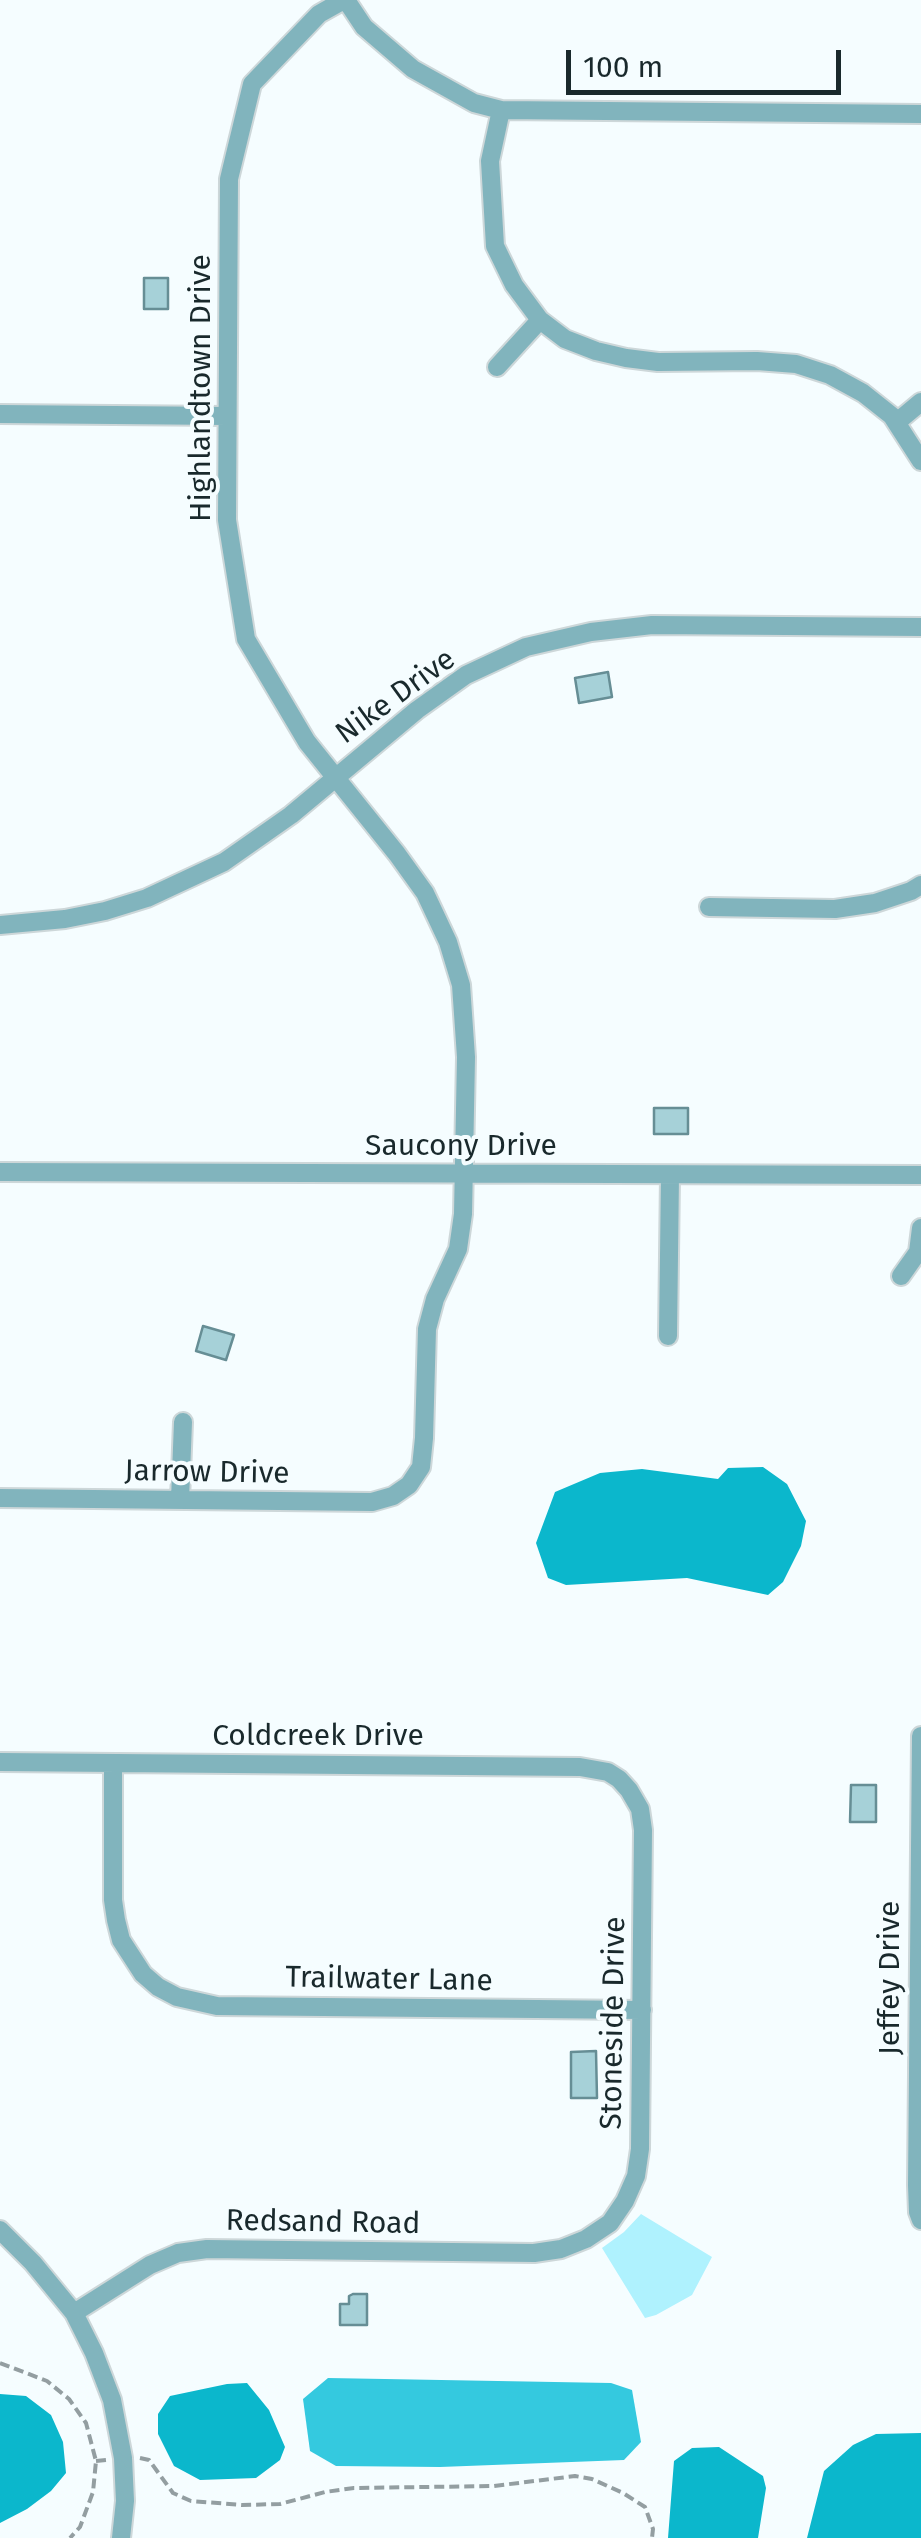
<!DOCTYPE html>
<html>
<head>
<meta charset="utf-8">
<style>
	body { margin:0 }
	#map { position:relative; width:921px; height:2538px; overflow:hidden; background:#f5fdff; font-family:"Fira Sans",sans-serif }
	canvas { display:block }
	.scale { position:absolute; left:566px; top:50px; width:275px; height:45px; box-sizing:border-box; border:5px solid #19292c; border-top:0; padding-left:12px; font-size:30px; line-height:35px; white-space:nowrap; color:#19292c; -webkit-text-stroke:8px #f5fdff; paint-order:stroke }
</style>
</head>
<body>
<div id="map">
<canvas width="921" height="2538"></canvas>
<div class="scale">100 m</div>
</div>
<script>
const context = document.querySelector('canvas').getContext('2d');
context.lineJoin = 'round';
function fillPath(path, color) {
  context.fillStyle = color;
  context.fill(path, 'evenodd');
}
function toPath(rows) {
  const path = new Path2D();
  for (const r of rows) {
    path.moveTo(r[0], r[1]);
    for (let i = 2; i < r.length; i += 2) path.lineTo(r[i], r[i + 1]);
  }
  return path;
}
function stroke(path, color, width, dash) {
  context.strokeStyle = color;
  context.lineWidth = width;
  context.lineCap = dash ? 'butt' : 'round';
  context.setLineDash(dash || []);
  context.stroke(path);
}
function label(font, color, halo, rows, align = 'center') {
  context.font = font + ' "Fira Sans",sans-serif';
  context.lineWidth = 8;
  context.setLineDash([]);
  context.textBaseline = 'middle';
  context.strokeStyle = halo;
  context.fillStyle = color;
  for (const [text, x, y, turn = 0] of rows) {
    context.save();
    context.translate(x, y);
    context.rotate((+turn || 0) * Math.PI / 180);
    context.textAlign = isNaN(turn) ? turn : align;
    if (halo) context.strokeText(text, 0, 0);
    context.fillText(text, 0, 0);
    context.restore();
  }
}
fillPath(toPath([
	[641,2214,712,2257,692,2295,656,2315,645,2318,602,2248,624,2232]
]), '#aff2fe');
fillPath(toPath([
	[328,2378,611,2383,632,2390,641,2442,624,2460,440,2467,336,2466,310,2451,303,2399]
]), '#34c9df');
fillPath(toPath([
	[763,1467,787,1484,806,1521,801,1546,783,1582,768,1595,687,1578,566,1585,548,1578,536,1543,555,1492,600,1473,642,1469,718,1479,728,1468],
	[247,2383,269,2410,285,2447,280,2460,256,2478,200,2480,174,2466,158,2434,158,2414,170,2396,227,2384],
	[0,2394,26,2396,51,2415,63,2442,66,2473,51,2491,27,2509,0,2523],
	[921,2433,921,2538,807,2538,824,2471,853,2445,876,2434],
	[719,2447,763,2476,766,2488,758,2538,668,2538,674,2461,692,2448]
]), '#0bb7cc');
const building = toPath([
	[144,278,168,278,168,309,144,309,144,278],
	[608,672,612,697,579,703,575,678,608,672],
	[654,1108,688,1108,688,1134,654,1134,654,1108],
	[203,1326,234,1335,226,1360,196,1351,203,1326],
	[851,1785,876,1785,876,1822,850,1822,851,1785],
	[596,2051,597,2098,571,2098,571,2052,596,2051],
	[353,2294,367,2294,367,2325,340,2325,340,2304,349,2304,349,2296,353,2294]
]);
fillPath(building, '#a6d1d8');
stroke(building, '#668e95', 2.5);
const street = toPath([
	[346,0,364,27,413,69,474,103,501,110,921,114],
	[501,110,490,161,495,246,514,285,540,320,565,339,596,351,626,358,658,362,757,361,796,364,830,375,863,393,892,416,921,461],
	[497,367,540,320],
	[0,414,227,416],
	[897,422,921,402],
	[709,907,835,909,875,903,911,891,921,885],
	[0,925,65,919,105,911,147,898,224,862,291,815,417,710,466,675,526,647,591,632,652,625,921,627],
	[0,1172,921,1175],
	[901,1276,918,1252,921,1228],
	[668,1336,670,1175],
	[0,1498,372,1502,393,1496,409,1485,421,1467,424,1438,427,1329,435,1299,458,1249,463,1214,466,1057,461,985,448,942,425,893,397,854,307,742,246,639,227,520,229,179,252,84,319,14,344,0],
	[180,1500,183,1422],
	[921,1736,917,2185,918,2212,921,2220],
	[0,1762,580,1767,608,1772,619,1779,629,1790,640,1809,643,1830,640,2149,636,2176,625,2201,610,2223,586,2239,561,2249,534,2253,207,2249,178,2253,150,2265,74,2313],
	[113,1763,113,1900,116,1920,121,1940,143,1974,158,1987,177,1997,217,2006,642,2010],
	[0,2230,33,2263,74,2313,94,2353,112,2400,123,2458,125,2501,121,2538]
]);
stroke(street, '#cdd7d9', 22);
stroke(toPath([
	[0,2363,47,2381,69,2399,86,2423,96,2461,93,2492,80,2527,70,2538],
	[140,2458,149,2460,173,2493,191,2501,242,2505,280,2504,325,2492,354,2488,494,2486,575,2476,592,2479,623,2493,645,2507,653,2529,652,2538],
	[96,2461,106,2460]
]), '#939ea1', 4, [10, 5]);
stroke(street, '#81b4bd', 18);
label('30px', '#19292c', '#f5fdff', [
	["Highlandtown Drive",202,388,-90],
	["Nike Drive",396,697,-36],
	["Saucony Drive",461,1147],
	["Jarrow Drive",207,1473,1],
	["Coldcreek Drive",318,1737],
	["Jeffey Drive",891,1978,-90],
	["Trailwater Lane",389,1980,1],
	["Stoneside Drive",614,2023,-89],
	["Redsand Road",323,2223,1]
]);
</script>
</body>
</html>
